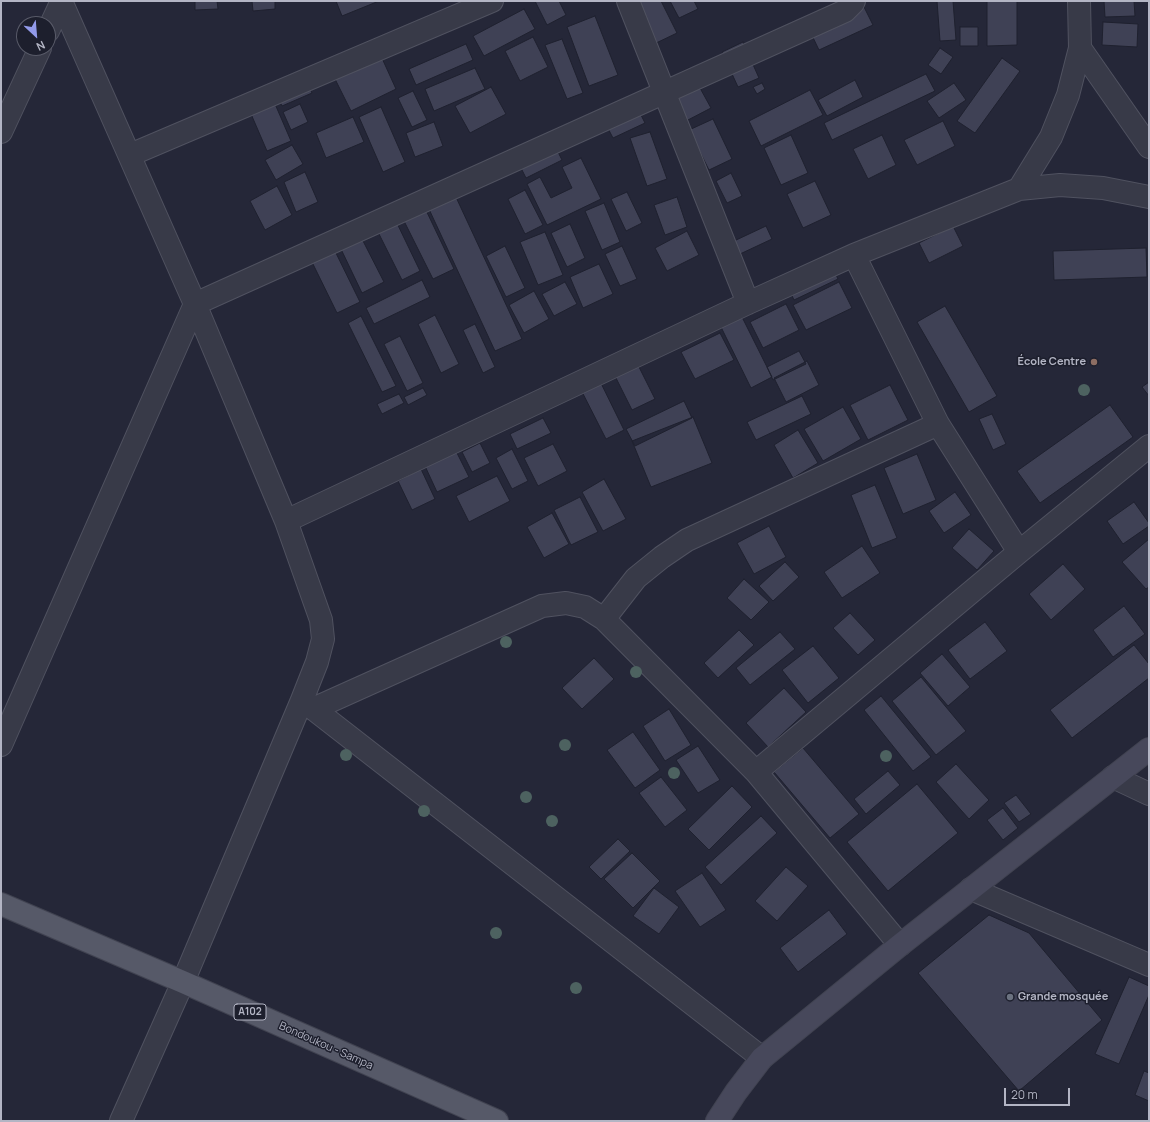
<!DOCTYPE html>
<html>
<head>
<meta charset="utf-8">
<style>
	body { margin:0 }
	#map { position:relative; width:1150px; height:1122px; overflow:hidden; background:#252738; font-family:Manrope,sans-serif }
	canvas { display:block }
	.frame { position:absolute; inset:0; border:2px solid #b3b5c4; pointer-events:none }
	.north { position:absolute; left:16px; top:16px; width:40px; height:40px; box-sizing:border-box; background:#1d1f2d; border:1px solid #595b69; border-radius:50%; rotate:154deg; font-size:11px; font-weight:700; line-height:16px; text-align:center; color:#b3b5c4 }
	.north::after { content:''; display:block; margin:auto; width:14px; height:18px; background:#929aea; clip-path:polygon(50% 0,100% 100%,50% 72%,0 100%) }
	.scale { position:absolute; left:1004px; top:1088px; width:66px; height:18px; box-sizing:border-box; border:2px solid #b3b5c4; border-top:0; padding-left:5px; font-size:12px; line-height:14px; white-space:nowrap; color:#b3b5c4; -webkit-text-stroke:3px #1d1f2d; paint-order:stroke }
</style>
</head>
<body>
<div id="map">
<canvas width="1150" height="1122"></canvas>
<div class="frame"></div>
<div class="north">N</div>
<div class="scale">20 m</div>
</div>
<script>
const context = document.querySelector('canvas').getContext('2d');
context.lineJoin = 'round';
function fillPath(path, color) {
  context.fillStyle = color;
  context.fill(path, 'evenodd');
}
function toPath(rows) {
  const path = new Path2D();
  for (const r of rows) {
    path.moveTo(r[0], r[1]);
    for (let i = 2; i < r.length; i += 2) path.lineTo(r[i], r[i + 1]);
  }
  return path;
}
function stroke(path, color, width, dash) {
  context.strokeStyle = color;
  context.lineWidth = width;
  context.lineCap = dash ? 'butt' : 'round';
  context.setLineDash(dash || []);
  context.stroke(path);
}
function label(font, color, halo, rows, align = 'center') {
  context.font = font + ' Manrope,sans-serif';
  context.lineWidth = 3;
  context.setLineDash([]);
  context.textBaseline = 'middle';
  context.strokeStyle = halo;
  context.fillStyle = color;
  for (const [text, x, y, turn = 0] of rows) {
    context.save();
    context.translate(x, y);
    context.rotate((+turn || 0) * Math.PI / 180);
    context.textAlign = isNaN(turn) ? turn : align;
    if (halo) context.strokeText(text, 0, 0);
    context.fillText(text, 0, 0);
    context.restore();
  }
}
const building = toPath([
	[195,1,217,1,218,9,195,10,195,1],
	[252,1,275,1,275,9,253,11,252,1],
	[336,1,379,1,342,16,336,1],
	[535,1,559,1,566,15,547,25,535,1],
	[631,1,661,1,677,33,652,45,631,1],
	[670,1,694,1,698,9,679,18,670,1],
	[861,1,873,25,819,50,806,23,861,1],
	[937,1,953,1,956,40,940,41,937,1],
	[987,1,1017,1,1017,45,987,46,987,1],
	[1104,1,1134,1,1135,16,1105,17,1104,1],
	[524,9,535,29,484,56,473,36,524,9],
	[595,16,618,75,589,86,567,27,595,16],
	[1103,22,1138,24,1137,47,1102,45,1103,22],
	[960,27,978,27,978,46,960,46,960,27],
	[533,37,548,67,520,81,505,51,533,37],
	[562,39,583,93,567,99,545,45,562,39],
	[743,42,759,78,738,87,722,52,743,42],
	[466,44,473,60,416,85,409,69,466,44],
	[940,48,953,57,941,74,928,65,940,48],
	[381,56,396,89,351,111,335,79,381,56],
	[1002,58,1020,71,975,133,957,121,1002,58],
	[475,68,485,89,434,111,425,89,475,68],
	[689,68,711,108,686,121,665,81,689,68],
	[303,73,312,93,282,106,273,87,303,73],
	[926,74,935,91,832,140,824,123,926,74],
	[855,80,863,97,827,116,818,100,855,80],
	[762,83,765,89,757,94,753,87,762,83],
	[954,83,966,100,939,118,927,101,954,83],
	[491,87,506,114,470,133,455,106,491,87],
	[269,90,291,141,267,151,245,100,269,90],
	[810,90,823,115,761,146,749,121,810,90],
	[413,91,427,120,412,127,398,98,413,91],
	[633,99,645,123,613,138,601,115,633,99],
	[300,104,308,122,291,130,283,112,300,104],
	[381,107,405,162,383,172,359,117,381,107],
	[353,117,364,142,326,158,316,133,353,117],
	[713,119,732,159,709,170,689,130,713,119],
	[943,121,955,146,917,165,904,140,943,121],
	[434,122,443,146,415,157,406,133,434,122],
	[650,132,667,179,647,186,630,138,650,132],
	[791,135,808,173,781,185,764,148,791,135],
	[882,135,896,165,868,179,853,149,882,135],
	[551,138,562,160,526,178,515,156,551,138],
	[292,145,303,164,276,180,265,160,292,145],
	[581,158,601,199,547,225,527,184,540,177,551,198,572,188,562,167,581,158],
	[305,172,318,202,296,212,284,182,305,172],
	[731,173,742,196,727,203,716,181,731,173],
	[815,181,831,215,803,228,787,194,815,181],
	[277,186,292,215,265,230,250,201,277,186],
	[525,190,543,225,525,234,508,199,525,190],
	[627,192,642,223,626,231,611,199,627,192],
	[455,195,522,339,495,351,428,207,455,195],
	[677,197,687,227,665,235,654,205,677,197],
	[604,203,620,242,602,250,585,211,604,203],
	[424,206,454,269,433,279,402,217,424,206],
	[394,217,420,271,402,280,375,226,394,217],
	[570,224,585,258,567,267,551,233,570,224],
	[766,226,772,239,740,254,734,241,766,226],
	[953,226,963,246,929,263,919,243,953,226],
	[687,231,699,255,667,271,655,248,687,231],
	[545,232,563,275,538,285,520,242,545,232],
	[361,237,384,282,362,293,340,247,361,237],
	[505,246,525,288,506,297,486,256,505,246],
	[622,246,637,279,620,286,605,254,622,246],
	[1146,248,1147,277,1054,280,1053,251,1146,248],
	[334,249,360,302,337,313,311,260,334,249],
	[599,264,613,294,583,308,570,277,599,264],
	[831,264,838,279,794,300,787,285,831,264],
	[422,280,430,297,374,324,366,308,422,280],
	[565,282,577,304,554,316,542,294,565,282],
	[839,282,852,308,806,330,793,305,839,282],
	[534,291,549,319,524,333,509,305,534,291],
	[786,304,799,330,763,348,750,322,786,304],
	[945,306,997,396,969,412,917,322,945,306],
	[435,315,459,364,441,373,418,324,435,315],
	[741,315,772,377,751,388,720,325,741,315],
	[361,316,396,386,382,392,348,323,361,316],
	[475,324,495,367,483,373,463,330,475,324],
	[720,333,734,360,695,379,681,352,720,333],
	[400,336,423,383,407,391,384,344,400,336],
	[799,351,806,364,773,380,767,367,799,351],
	[807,361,819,385,786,402,774,378,807,361],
	[637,363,655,399,632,410,614,374,637,363],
	[595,371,624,430,606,439,576,380,595,371],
	[1149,382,1149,396,1142,387,1149,382],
	[890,385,908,420,868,440,850,405,890,385],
	[423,388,427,395,408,405,404,397,423,388],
	[399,394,404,403,382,414,377,404,399,394],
	[802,396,811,414,756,440,747,422,802,396],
	[684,401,692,418,635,446,626,429,684,401],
	[1110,405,1133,437,1040,503,1017,471,1110,405],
	[843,407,861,439,823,461,804,429,843,407],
	[992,414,1006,444,993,450,979,419,992,414],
	[693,417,712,463,651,487,632,441,693,417],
	[543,418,551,433,517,449,510,434,543,418],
	[798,430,818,463,793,478,774,445,798,430],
	[480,443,490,463,472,472,462,452,480,443],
	[553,444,567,471,538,486,524,458,553,444],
	[512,449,528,481,512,489,496,458,512,449],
	[456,451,469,477,437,492,425,466,456,451],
	[917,454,936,500,903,514,884,468,917,454],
	[421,469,435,499,412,510,398,481,421,469],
	[497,476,510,501,469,522,456,496,497,476],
	[604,479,626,519,603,531,582,492,604,479],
	[875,485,897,538,872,548,851,495,875,485],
	[955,492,971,515,944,533,929,511,955,492],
	[580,497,598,532,571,545,554,510,580,497],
	[1134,502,1149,523,1149,526,1123,544,1107,521,1134,502],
	[552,513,569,544,544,558,527,527,552,513],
	[769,526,786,557,754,574,737,543,769,526],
	[969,529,994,551,977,570,952,548,969,529],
	[1149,539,1149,587,1146,589,1122,562,1149,539],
	[862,546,880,573,842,598,824,572,862,546],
	[785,562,799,577,773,601,759,586,785,562],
	[1063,564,1085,589,1051,620,1029,594,1063,564],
	[744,579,769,602,751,620,727,598,744,579],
	[1124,606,1145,634,1113,657,1093,630,1124,606],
	[850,613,875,640,858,655,833,628,850,613],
	[985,622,1007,651,970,679,948,650,985,622],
	[739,630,754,645,718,678,704,663,739,630],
	[780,632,795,649,750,685,736,668,780,632],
	[1134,645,1149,664,1149,678,1072,738,1050,710,1134,645],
	[813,646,839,678,808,703,782,670,813,646],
	[942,654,970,687,948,706,920,673,942,654],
	[594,658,614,679,582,709,562,688,594,658],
	[921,677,966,731,936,755,892,701,921,677],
	[784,688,806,712,768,747,746,723,784,688],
	[881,696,931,757,913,771,864,710,881,696],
	[669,709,691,745,665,761,643,726,669,709],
	[633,732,660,770,635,788,607,750,633,732],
	[698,746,720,780,698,793,676,760,698,746],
	[803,748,859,814,830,838,774,772,803,748],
	[956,764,989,800,969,819,936,782,956,764],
	[888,771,900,785,866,814,854,799,888,771],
	[661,777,687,810,665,827,639,793,661,777],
	[917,784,958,833,888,891,847,842,917,784],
	[732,786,752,807,709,850,688,829,732,786],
	[1016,795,1031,814,1019,822,1004,803,1016,795],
	[1003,808,1018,828,1003,840,987,820,1003,808],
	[761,816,777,833,721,885,705,867,761,816],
	[618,839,630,851,601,879,589,867,618,839],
	[632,853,660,881,633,908,604,879,632,853],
	[786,867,808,886,777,921,755,901,786,867],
	[702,873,726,910,700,927,675,891,702,873],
	[654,888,679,907,659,934,633,916,654,888],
	[829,910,847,934,798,972,780,948,829,910],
	[989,915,1029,933,1102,1020,1019,1091,918,973,989,915],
	[1129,977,1149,986,1149,995,1119,1064,1095,1054,1129,977],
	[1144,1071,1149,1073,1149,1101,1135,1095,1144,1071]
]);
fillPath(building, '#3f4155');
stroke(building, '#1f212f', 1);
const street = toPath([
	[61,1,195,304,286,521],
	[628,1,748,303],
	[48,31,61,3],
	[1080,48,1149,147],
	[1,132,40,48],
	[130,155,492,1],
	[1019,189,1060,185,1103,188,1149,197],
	[854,255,938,424,1019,552],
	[302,700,762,1058],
	[313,709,542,606,566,603,585,607,604,619],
	[1,745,195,304,845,11,853,3,854,1],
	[756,772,1019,552,1149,446],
	[1113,777,1149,794],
	[971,889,1149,965],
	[900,945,756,772,604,619,636,578,662,557,687,540,938,424],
	[121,1121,183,982,302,700,317,662,323,639,321,620,286,521,748,303,854,255,1019,189,1051,137,1068,95,1080,48,1079,1]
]);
const secondary = toPath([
	[717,1121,736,1092,762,1058,900,945,1149,749]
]);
const primary = toPath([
	[1,904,183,982,497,1121]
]);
stroke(street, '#505260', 24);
stroke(secondary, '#414351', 24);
stroke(primary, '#414351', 24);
stroke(street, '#383a48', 22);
stroke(secondary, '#47485b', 22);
stroke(primary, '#565968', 22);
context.fillStyle = '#4d6260';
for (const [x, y] of [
	[1084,390],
	[506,642],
	[636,672],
	[565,745],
	[346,755],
	[886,756],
	[674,773],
	[526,797],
	[424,811],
	[552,821],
	[496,933],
	[576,988]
]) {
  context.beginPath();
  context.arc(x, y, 6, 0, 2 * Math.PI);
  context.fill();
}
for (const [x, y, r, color] of [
	[1094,362,4,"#8d6e63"],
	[1010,997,4,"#6b7280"]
]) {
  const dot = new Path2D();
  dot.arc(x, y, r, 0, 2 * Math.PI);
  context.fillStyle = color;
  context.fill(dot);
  stroke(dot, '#1d1f2d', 1.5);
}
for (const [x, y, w] of [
	[250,1012,32]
]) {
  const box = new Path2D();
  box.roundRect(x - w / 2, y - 8, w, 16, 3);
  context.fillStyle = '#1d1f2d';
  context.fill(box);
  stroke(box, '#b3b5c4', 1);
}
label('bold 10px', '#b3b5c4', null, [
	["A102",250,1012]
]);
label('bold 11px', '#b3b5c4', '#1d1f2d', [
	["École Centre",1086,362],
	["Grande mosquée",1018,997,"left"]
], 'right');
label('11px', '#b3b5c4', '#1d1f2d', [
	["Bondoukou - Sampa",326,1046,24]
]);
</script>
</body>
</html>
